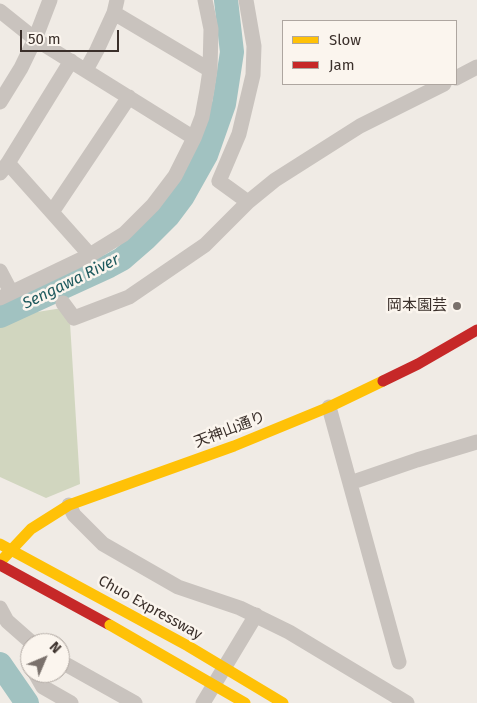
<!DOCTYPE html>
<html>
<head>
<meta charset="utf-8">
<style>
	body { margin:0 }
	#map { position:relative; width:477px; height:703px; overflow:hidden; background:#f0ebe5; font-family:"Fira Sans",sans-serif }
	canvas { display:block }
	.legend { position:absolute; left:282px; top:20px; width:175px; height:65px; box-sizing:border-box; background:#fbf5ee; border:1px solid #aea6a0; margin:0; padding:6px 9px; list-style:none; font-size:15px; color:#3b302b }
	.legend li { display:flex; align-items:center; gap:10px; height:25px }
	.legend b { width:25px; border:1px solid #aea6a0 }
	.north { position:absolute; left:20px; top:633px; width:50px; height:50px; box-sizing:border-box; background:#fbf5ee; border:1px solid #aea6a0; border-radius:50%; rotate:45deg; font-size:14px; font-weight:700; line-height:20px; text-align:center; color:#3b302b }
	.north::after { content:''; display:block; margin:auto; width:18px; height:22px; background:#7a716c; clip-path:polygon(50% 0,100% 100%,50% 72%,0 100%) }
	.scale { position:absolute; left:20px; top:30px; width:99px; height:22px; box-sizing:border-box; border:2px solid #3b302b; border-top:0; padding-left:6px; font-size:15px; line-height:18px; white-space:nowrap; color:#3b302b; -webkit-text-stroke:4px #fbf5ee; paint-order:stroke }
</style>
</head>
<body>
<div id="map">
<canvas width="477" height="703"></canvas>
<ul class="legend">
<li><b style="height:6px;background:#ffc107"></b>Slow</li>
<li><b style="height:6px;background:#c62828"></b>Jam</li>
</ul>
<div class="north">N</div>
<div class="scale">50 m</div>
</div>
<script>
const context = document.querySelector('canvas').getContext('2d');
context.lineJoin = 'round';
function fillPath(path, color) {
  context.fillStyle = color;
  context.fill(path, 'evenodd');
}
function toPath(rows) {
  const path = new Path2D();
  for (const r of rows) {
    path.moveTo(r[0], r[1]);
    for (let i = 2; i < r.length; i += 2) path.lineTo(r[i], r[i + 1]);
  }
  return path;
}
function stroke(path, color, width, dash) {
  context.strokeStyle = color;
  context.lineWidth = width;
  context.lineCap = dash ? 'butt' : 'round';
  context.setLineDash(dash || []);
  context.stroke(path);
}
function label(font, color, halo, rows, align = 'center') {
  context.font = font + ' "Fira Sans","Noto Sans JP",sans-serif';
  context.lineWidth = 5;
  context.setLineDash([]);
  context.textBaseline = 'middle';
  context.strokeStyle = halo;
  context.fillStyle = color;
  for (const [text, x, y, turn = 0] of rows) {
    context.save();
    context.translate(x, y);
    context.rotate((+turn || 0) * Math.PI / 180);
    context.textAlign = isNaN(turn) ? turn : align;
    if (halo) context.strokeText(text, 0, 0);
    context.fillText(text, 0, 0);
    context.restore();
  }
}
fillPath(toPath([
	[69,307,80,484,46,498,0,477,0,324,24,314]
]), '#d1d6bf');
stroke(toPath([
	[0,316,109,266,122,259,145,239,168,216,183,196,206,155,224,104,232,52,226,0],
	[0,664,27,703]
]), '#a1c2c1', 24);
stroke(toPath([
	[246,0,254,46,253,75,239,134,219,181,248,202,275,180,360,126,444,84],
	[0,11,35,39,194,138],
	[114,13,210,70],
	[86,70,97,50,114,13,117,0],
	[456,78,477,67],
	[0,102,21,68,35,39,50,0],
	[8,163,90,255],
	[0,173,8,163,71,61],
	[52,212,129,97],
	[0,271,11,292],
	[0,298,90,255,124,234,153,205,175,176,194,138,202,117,207,90,210,70,211,29,205,0],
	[63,303,74,318,129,297,205,245,248,202],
	[329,407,399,662],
	[350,483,417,460,477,442],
	[69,505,74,515,103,544,178,587,240,608,289,632,407,703],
	[0,608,7,621,32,643],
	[60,661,135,703],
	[35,673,43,687,71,703],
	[203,703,256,615]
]), '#c9c3be', 15);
stroke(toPath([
	[2,560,31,529,69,505,234,446,329,407,383,381]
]), '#ffc107', 11);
stroke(toPath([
	[383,381,418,364,477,330],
	[0,565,108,624]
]), '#c62828', 11);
stroke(toPath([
	[0,544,188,646,283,703],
	[110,625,245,703]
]), '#ffc107', 11);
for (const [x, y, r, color] of [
	[457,306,5,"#7a716c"]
]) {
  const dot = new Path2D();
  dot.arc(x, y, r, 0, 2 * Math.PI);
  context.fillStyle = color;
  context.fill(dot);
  stroke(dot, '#fbf5ee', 2);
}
label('15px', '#3b302b', '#fbf5ee', [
	["岡本園芸",447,306]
], 'right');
label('15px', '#3b302b', '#fbf5ee', [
	["天神山通り",230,430,-21],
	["Chuo Expressway",150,608,29]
]);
label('italic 16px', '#1f5a5e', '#fbf5ee', [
	["Sengawa River",71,282,-26]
]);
</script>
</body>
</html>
